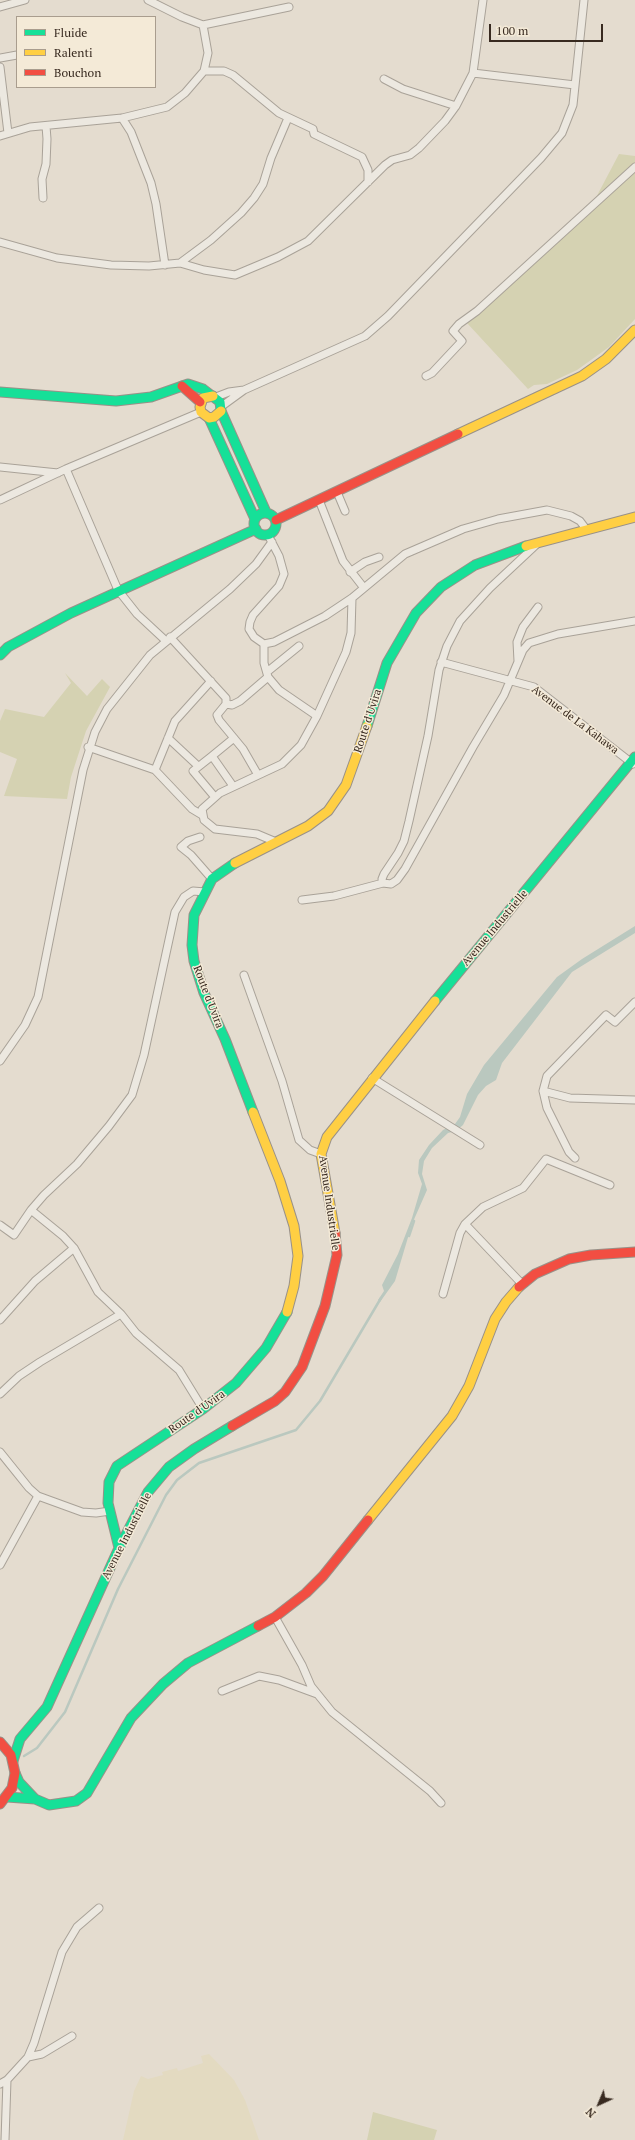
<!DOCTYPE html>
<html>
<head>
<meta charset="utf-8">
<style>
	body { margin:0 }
	#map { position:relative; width:635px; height:2140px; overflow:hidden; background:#e4dccf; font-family:"PT Serif",serif }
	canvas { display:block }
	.legend { position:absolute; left:16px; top:16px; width:140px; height:72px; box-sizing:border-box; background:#f4ead7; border:1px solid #a99d8e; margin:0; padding:5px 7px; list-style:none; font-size:12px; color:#382a20 }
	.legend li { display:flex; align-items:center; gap:8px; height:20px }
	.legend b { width:20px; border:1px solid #a99d8e }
	.north { position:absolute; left:579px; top:2084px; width:40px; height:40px; -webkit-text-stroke:3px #f4ead7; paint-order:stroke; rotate:224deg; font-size:11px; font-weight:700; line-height:16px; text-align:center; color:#382a20 }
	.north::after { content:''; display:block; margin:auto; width:14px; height:18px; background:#382a20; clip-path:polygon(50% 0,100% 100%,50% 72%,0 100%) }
	.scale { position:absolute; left:489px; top:24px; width:114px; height:18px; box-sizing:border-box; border:2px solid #382a20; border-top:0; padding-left:5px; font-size:12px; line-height:14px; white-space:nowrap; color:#382a20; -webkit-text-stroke:3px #f4ead7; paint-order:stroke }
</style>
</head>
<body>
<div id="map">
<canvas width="635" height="2140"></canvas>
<ul class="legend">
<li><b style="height:5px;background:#16e098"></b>Fluide</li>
<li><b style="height:5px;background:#ffcf43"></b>Ralenti</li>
<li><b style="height:5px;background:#f24e42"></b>Bouchon</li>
</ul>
<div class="north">N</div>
<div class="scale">100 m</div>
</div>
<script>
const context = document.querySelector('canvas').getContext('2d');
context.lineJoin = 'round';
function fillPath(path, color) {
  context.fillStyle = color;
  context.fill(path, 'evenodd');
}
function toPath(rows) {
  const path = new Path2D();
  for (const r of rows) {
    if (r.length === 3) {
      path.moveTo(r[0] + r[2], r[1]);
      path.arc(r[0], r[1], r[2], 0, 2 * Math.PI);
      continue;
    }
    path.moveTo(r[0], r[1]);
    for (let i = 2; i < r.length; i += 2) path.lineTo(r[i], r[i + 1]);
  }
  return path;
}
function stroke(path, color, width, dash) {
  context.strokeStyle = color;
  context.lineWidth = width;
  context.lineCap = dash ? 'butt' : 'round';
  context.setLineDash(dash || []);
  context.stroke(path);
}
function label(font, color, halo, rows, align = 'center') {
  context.font = font + ' "PT Serif",serif';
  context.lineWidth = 3;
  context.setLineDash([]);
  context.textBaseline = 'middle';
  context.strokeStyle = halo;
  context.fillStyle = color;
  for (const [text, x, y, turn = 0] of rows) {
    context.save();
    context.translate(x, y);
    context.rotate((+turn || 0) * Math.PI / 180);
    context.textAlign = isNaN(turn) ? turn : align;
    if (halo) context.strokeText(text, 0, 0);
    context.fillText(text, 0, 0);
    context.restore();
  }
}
fillPath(toPath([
	[209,2054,234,2080,245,2100,259,2140,123,2140,134,2091,141,2076,148,2079,163,2075,162,2072,177,2068,178,2071,203,2063,201,2056]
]), '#e3dac1');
fillPath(toPath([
	[619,154,635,156,635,319,609,347,577,370,547,384,534,385,528,389,467,323,591,207],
	[65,673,87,696,102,679,110,687,86,731,71,777,67,799,4,796,17,759,0,752,0,721,5,709,44,717,71,683],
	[373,2112,437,2130,434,2140,367,2140]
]), '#d5d2b2');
fillPath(toPath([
	[635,926,635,933,572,972,502,1063,496,1080,486,1086,478,1095,463,1125,456,1131,448,1133,432,1148,424,1161,422,1174,427,1190,412,1224,395,1281,380,1302,378,1300,384,1291,382,1285,398,1254,412,1218,422,1184,418,1173,419,1160,429,1145,443,1130,455,1124,460,1117,467,1094,484,1065,557,977,582,959]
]), '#bac8bf');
stroke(toPath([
	[409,1236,414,1221],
	[24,1756,37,1748,65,1712,118,1589,166,1495,177,1480,199,1463,296,1430,320,1401,381,1298]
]), '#bac8bf', 2.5);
const street = toPath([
	[148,0,182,17,203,25,289,7],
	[0,7,25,0],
	[0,58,17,55],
	[0,67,8,133],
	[204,71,224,71,233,75,279,113,313,129,314,134,362,157,368,170,368,182],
	[473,73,575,85],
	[384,79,403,89,456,106],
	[122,118,131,132,151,183,156,204,165,265],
	[0,136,30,127,122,118,167,107,185,93,204,71,208,53,203,25],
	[43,198,42,179,46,164,47,139,46,126],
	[0,242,57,258,111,265,149,266,180,263,204,270,235,275,278,257,308,241,385,165,392,160,410,155,419,148,445,121,456,106,473,73,483,0],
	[180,263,211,240,241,213,254,198,263,184,271,158,288,118],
	[426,376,432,373,462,341,453,331,459,324,477,311,635,167],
	[216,397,229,392,244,390,365,336,388,316,541,158,562,133,573,105,584,0],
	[222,406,244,390],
	[0,467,58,473],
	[66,469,118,590,137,614,166,641],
	[337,492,345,511],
	[0,500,66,469,201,412],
	[319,500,343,561,364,588],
	[268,535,279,556,284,574,279,586,253,615,250,622,249,629,254,637,264,644,274,642,325,616,352,598,405,554,463,529,498,519,547,510,571,516,580,521,586,529],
	[537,544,490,588,460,621,447,646,439,670,428,736,409,821,404,841,398,853,384,874,382,879,383,883,391,884,397,880,405,869,473,747,504,695,523,650,529,643,558,634,635,621],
	[350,572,365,562,379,557],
	[170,637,226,698,226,704,217,715,219,720,243,749,258,775],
	[264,644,264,663,268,677,279,690,317,716],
	[518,661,517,642,523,627,538,607],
	[441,662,534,687,633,764],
	[267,672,299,646],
	[226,704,232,705,240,701,268,677],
	[168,738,198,766],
	[88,747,155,770,192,809,202,815],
	[212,756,193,771,214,796],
	[155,770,175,721,211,681],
	[233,786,212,756,234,738],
	[200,837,188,841,181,847,191,855,212,879],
	[276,842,257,834,215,829,204,820,202,809,220,793,282,764,301,745,317,716,346,652,351,633,352,598],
	[302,900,334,896,383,883],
	[244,975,282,1081,299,1140,310,1150,321,1154],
	[0,1061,25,1025,38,997,83,770,95,732,107,709,150,655,230,589,256,564,272,542],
	[372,1078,480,1145],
	[543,1091,570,1098,635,1100],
	[575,1158,569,1152,547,1108,543,1091,547,1076,606,1015,615,1022,635,1002],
	[465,1224,522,1284],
	[0,1225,14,1235,31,1210],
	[443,1294,460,1233,465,1224,483,1207,523,1188,546,1159,610,1185],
	[0,1320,35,1281,74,1248],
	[0,1394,19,1376,40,1362,121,1314],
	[203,1409,179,1370,136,1333,121,1314,98,1292,74,1248,63,1236,31,1210,44,1195,77,1164,109,1126,132,1095,144,1055,175,912,184,897,193,891,205,892],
	[0,1452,29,1488,38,1496,82,1512,96,1513,110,1511],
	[0,1565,38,1496],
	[275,1617,302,1665,311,1686,332,1712,430,1791,441,1803],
	[222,1691,259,1676,279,1680,317,1694],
	[28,2057,42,2054,72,2036],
	[7,2080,28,2057,34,2043,62,1952,77,1927,99,1908],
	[0,2084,7,2080,5,2140]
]);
const fast = toPath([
	[0,392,116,401,151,397,188,384,203,389,220,402,221,411,266,512],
	[209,418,255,519],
	[265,524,11],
	[0,655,8,647,71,613,256,529],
	[367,726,387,663,416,613,441,587,475,565,526,546],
	[235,863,212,879,194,915,192,945,194,961,204,993,225,1039,253,1112],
	[435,1001,635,757],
	[119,1548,108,1503,109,1482,117,1466,203,1409,236,1383,266,1348,287,1312],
	[13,1761,20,1739,47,1707,119,1548,148,1492,169,1467,194,1449,232,1426],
	[15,1773,19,1782,35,1799],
	[7,1797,35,1799,49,1805,76,1801,87,1793,131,1718,163,1684,188,1663,258,1626]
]);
const slow = toPath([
	[213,396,203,398,200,407,201,412,209,418,214,417,221,411],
	[458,434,582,376,606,359,635,330],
	[526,546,635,517],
	[235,863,308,826,328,811,346,785,367,726],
	[253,1112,280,1181,294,1226,298,1256,294,1286,287,1312],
	[335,1233,321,1154,327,1137,435,1001],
	[368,1520,452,1416,469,1386,495,1319,506,1302,519,1287]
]);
const jam = toPath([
	[182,386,200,402],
	[276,520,458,434],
	[519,1287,535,1274,569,1259,591,1255,635,1252],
	[232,1426,275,1401,285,1392,302,1367,325,1306,337,1255,335,1233],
	[258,1626,275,1617,306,1593,323,1576,368,1520],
	[0,1742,11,1755,15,1773,12,1788,0,1804]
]);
stroke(street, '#a9a298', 9);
stroke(fast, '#999188', 11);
stroke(slow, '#999188', 11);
stroke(jam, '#999188', 11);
stroke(street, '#ece8e0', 7);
stroke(fast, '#16e098', 9);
stroke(slow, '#ffcf43', 9);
stroke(jam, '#f24e42', 9);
label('11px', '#382a20', '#f4ead7', [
	["Avenue de La Kahawa",575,720,37],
	["Route d'Uvira",368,721,-72],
	["Avenue Industrielle",495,928,-50],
	["Route d'Uvira",208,997,69],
	["Avenue Industrielle",329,1203,82],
	["Route d'Uvira",197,1412,-35],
	["Avenue Industrielle",127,1536,-63]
]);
</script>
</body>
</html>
